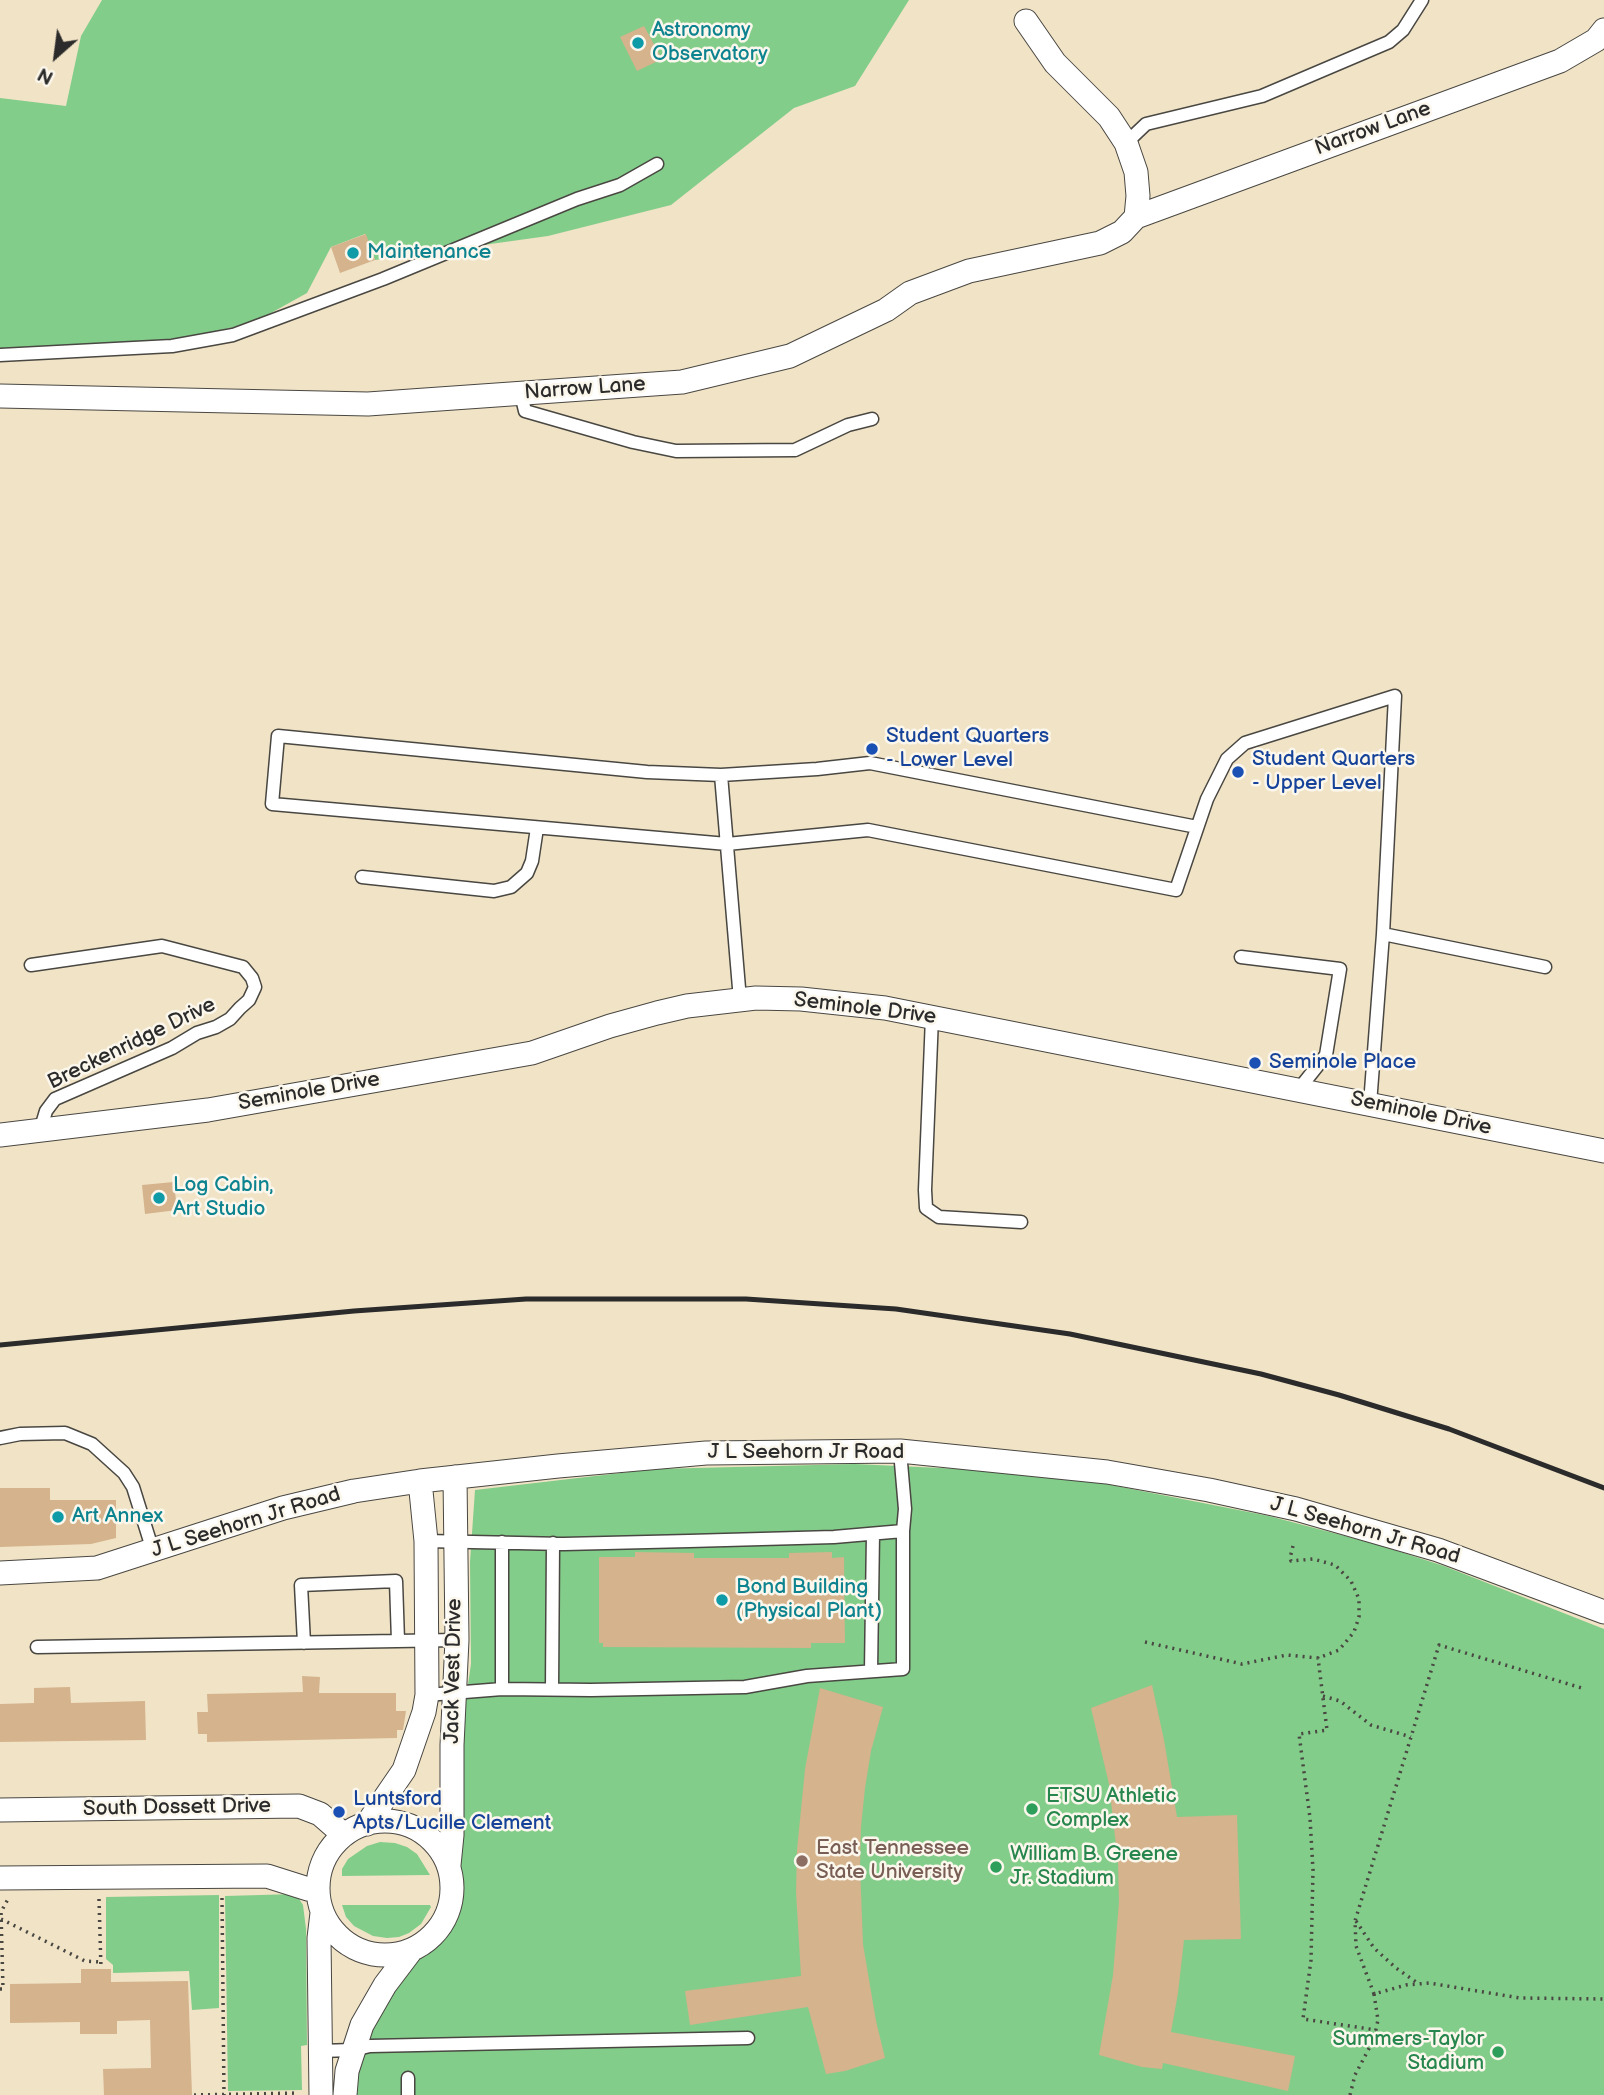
<!DOCTYPE html>
<html>
<head>
<meta charset="utf-8">
<style>
	body { margin:0 }
	#map { position:relative; width:1604px; height:2095px; overflow:hidden; background:#f1e3c6; font-family:"Balsamiq Sans",sans-serif }
	canvas { display:block }
	.north { position:absolute; left:21px; top:21px; width:70px; height:70px; -webkit-text-stroke:5px #fbf7ec; paint-order:stroke; rotate:208deg; font-size:19px; font-weight:700; line-height:28px; text-align:center; color:#2b2b2b }
	.north::after { content:''; display:block; margin:auto; width:24px; height:32px; background:#2b2b2b; clip-path:polygon(50% 0,100% 100%,50% 72%,0 100%) }
</style>
</head>
<body>
<div id="map">
<canvas width="1604" height="2095"></canvas>
<div class="north">N</div>
</div>
<script>
const context = document.querySelector('canvas').getContext('2d');
context.lineJoin = 'round';
function fillPath(path, color) {
  context.fillStyle = color;
  context.fill(path, 'evenodd');
}
function toPath(rows) {
  const path = new Path2D();
  for (const r of rows) {
    if (r.length === 3) {
      path.moveTo(r[0] + r[2], r[1]);
      path.arc(r[0], r[1], r[2], 0, 2 * Math.PI);
      continue;
    }
    path.moveTo(r[0], r[1]);
    for (let i = 2; i < r.length; i += 2) path.lineTo(r[i], r[i + 1]);
  }
  return path;
}
function stroke(path, color, width, dash) {
  context.strokeStyle = color;
  context.lineWidth = width;
  context.lineCap = dash ? 'butt' : 'round';
  context.setLineDash(dash || []);
  context.stroke(path);
}
function label(font, color, halo, rows, align = 'center') {
  context.font = font + ' "Balsamiq Sans",sans-serif';
  context.lineWidth = 5;
  context.setLineDash([]);
  context.textBaseline = 'middle';
  context.strokeStyle = halo;
  context.fillStyle = color;
  for (const [text, x, y, turn = 0] of rows) {
    context.save();
    context.translate(x, y);
    context.rotate((+turn || 0) * Math.PI / 180);
    context.textAlign = isNaN(turn) ? turn : align;
    if (halo) context.strokeText(text, 0, 0);
    context.fillText(text, 0, 0);
    context.restore();
  }
}
fillPath(toPath([
	[102,0,909,0,855,86,794,108,671,205,548,236,375,260,365,234,331,247,307,293,253,323,188,337,51,352,0,348,0,98,66,106,81,36],
	[855,1464,983,1470,1106,1484,1269,1516,1379,1545,1444,1566,1604,1629,1604,2095,353,2095,356,2069,372,2016,407,1968,432,1949,451,1927,460,1902,459,1746,471,1664,470,1562,475,1490,655,1469],
	[380,1842,395,1843,407,1847,417,1854,430,1875,342,1876,342,1869,348,1859,367,1846],
	[296,1894,303,1905,306,1929,307,2045,301,2046,302,2090,228,2091,225,1896],
	[219,1895,219,2008,192,2010,189,1971,113,1973,113,1965,106,1959,106,1897],
	[342,1905,430,1905,431,1907,421,1924,409,1933,399,1937,387,1938,373,1936,354,1926,346,1917]
]), '#83cd8a');
fillPath(toPath([
	[644,26,662,59,637,71,620,37],
	[366,234,375,260,340,273,331,247],
	[174,1182,177,1210,145,1214,142,1185],
	[0,1488,50,1488,50,1500,116,1500,116,1538,91,1544,0,1547],
	[635,1552,694,1553,694,1558,789,1558,789,1553,832,1552,832,1558,844,1557,845,1643,811,1643,811,1648,603,1647,603,1643,599,1643,599,1557,635,1557],
	[302,1676,320,1677,319,1693,396,1693,396,1711,406,1711,403,1730,397,1730,397,1738,207,1742,207,1734,198,1734,197,1712,208,1712,207,1694,303,1692],
	[1152,1685,1164,1740,1177,1817,1237,1815,1241,1939,1184,1940,1178,1993,1171,2032,1295,2056,1288,2091,1163,2063,1162,2069,1142,2067,1099,2055,1113,1975,1119,1902,1118,1863,1109,1784,1091,1708],
	[70,1687,71,1703,145,1701,146,1740,0,1742,0,1704,34,1703,34,1688],
	[820,1688,883,1707,871,1751,865,1788,861,1827,860,1866,863,1944,876,2021,885,2058,845,2071,826,2074,808,2007,690,2025,685,1991,801,1976,796,1892,797,1850,805,1769],
	[81,1969,111,1969,111,1982,188,1981,192,2095,104,2095,103,2069,151,2068,150,2020,117,2021,117,2034,80,2034,80,2022,10,2023,10,1984,81,1983]
]), '#d4b38d');
const lane = toPath([
	[1126,143,1146,124,1262,96,1389,42,1403,30,1422,0],
	[0,355,172,346,233,335,383,279,577,199,620,185,657,164],
	[521,394,525,411,633,442,676,451,795,450,848,425,872,419],
	[721,775,647,772,278,736,272,804,727,844,868,830,1176,890,1207,799,1227,759,1245,743,1395,696,1383,934,1370,1104],
	[362,877,494,891,511,887,527,873,532,861,537,828],
	[1383,934,1545,967],
	[1241,957,1340,969,1326,1055,1299,1089],
	[31,965,162,946,243,967,252,978,255,987,249,1000,240,1008,230,1019,216,1027,197,1033,172,1048,55,1099,46,1111,40,1131],
	[740,1000,721,775,817,769,870,763,1197,827],
	[932,1017,925,1190,926,1208,939,1217,1021,1222],
	[0,1438,20,1434,65,1433,92,1444,124,1473,133,1487,153,1551],
	[426,1541,564,1544,689,1541,834,1537,903,1531,905,1509,900,1451],
	[502,1542,502,1689],
	[304,1643,301,1585,396,1581,398,1641],
	[37,1647,457,1640],
	[871,1671,873,1534],
	[552,1689,553,1543],
	[427,1695,502,1689,591,1690,745,1687,807,1676,903,1669,903,1531],
	[320,2051,353,2050,370,2046,748,2038],
	[408,2095,408,2078]
]);
const street = toPath([
	[1136,217,1560,61,1596,40,1604,30],
	[0,396,368,404,682,382,790,356,886,310,910,293,969,271,1100,243,1122,232,1136,217,1138,196,1136,172,1126,143,1109,117,1055,63,1026,21],
	[0,1135,208,1110,532,1053,610,1026,657,1013,687,1006,756,998,801,999,885,1008,1604,1151],
	[0,1573,97,1568,283,1508,354,1491,420,1481,558,1466,706,1453,900,1451,1107,1472,1209,1490,1296,1509,1438,1550,1604,1612],
	[0,1810,299,1806,320,1814,344,1835],
	[385,1888,67],
	[367,1824,404,1770,424,1712,427,1695,426,1541,420,1481],
	[449,1865,452,1835,452,1745,457,1640,455,1477],
	[0,1878,267,1876,308,1889],
	[321,2095,319,1938,322,1913],
	[345,2095,347,2071,362,2025,385,1985,410,1952]
]);
stroke(lane, '#494742', 15);
stroke(street, '#494742', 25);
stroke(toPath([
	[1293,1546,1290,1558,1291,1561,1313,1559,1335,1565,1351,1581,1359,1599,1359,1617,1354,1632,1339,1650,1318,1658],
	[1145,1642,1242,1664,1287,1655,1318,1658,1327,1730,1299,1734,1310,1818,1313,1870,1311,1960,1303,2019,1376,2030],
	[1323,1696,1340,1701,1371,1725,1411,1737],
	[222,1898,224,2095],
	[99,1899,101,1969],
	[1,1919,85,1961,101,1962],
	[1356,1921,1374,1948,1396,1968,1416,1982],
	[0,1989,3,1989,1,1912,8,1899],
	[1374,1994,1356,1946,1355,1921,1439,1645,1585,1689],
	[194,2095,299,2093],
	[1350,2095,1355,2075,1374,2039,1378,2020,1374,1994,1406,1985,1429,1983,1520,1998,1604,1999]
]), '#494742', 3.5, [2, 5]);
stroke(lane, '#fff', 12);
stroke(street, '#fff', 23);
stroke(toPath([
	[0,1345,354,1311,526,1299,746,1299,896,1309,1070,1334,1261,1374,1339,1395,1449,1429,1604,1488]
]), '#2b2b2b', 5);
for (const [x, y, r, color] of [
	[638,43,7,"#0f9aa8"],
	[353,253,7,"#0f9aa8"],
	[872,749,7,"#1a4fb4"],
	[1238,772,7,"#1a4fb4"],
	[1255,1063,7,"#1a4fb4"],
	[159,1198,7,"#0f9aa8"],
	[58,1517,7,"#0f9aa8"],
	[722,1600,7,"#0f9aa8"],
	[1032,1809,7,"#2e9e5b"],
	[339,1812,7,"#1a4fb4"],
	[802,1861,7,"#8d6e63"],
	[996,1867,7,"#2e9e5b"],
	[1498,2052,7,"#2e9e5b"]
]) {
  const dot = new Path2D();
  dot.arc(x, y, r, 0, 2 * Math.PI);
  context.fillStyle = color;
  context.fill(dot);
  stroke(dot, '#fbf7ec', 2.5);
}
label('21px', '#0d838f', '#fbf7ec', [
	["Astronomy",652,31],
	["Observatory",652,55],
	["Maintenance",367,253],
	["Log Cabin,",173,1186],
	["Art Studio",173,1210],
	["Art Annex",72,1517],
	["Bond Building",736,1588],
	["(Physical Plant)",736,1612]
], 'left');
label('21px', '#2b2b2b', '#fbf7ec', [
	["Narrow Lane",1373,129,-20],
	["Narrow Lane",585,389,-4],
	["Seminole Drive",865,1009,7],
	["Breckenridge Drive",132,1044,-26],
	["Seminole Drive",309,1092,-10],
	["Seminole Drive",1421,1114,12],
	["J L Seehorn Jr Road",806,1453],
	["J L Seehorn Jr Road",246,1523,-17],
	["J L Seehorn Jr Road",1365,1531,16],
	["Jack Vest Drive",454,1671,-89],
	["South Dossett Drive",177,1808,-1]
]);
label('21px', '#164399', '#fbf7ec', [
	["Student Quarters",886,737],
	["- Lower Level",886,761],
	["Student Quarters",1252,760],
	["- Upper Level",1252,784],
	["Seminole Place",1269,1063],
	["Luntsford",353,1800],
	["Apts/Lucille Clement",353,1824]
], 'left');
label('21px', '#27864d', '#fbf7ec', [
	["ETSU Athletic",1046,1797],
	["Complex",1046,1821],
	["William B. Greene",1010,1855],
	["Jr. Stadium",1010,1879],
	["Summers-Taylor",1484,2040,"right"],
	["Stadium",1484,2064,"right"]
], 'left');
label('21px', '#785e54', '#fbf7ec', [
	["East Tennessee",816,1849],
	["State University",816,1873]
], 'left');
</script>
</body>
</html>
